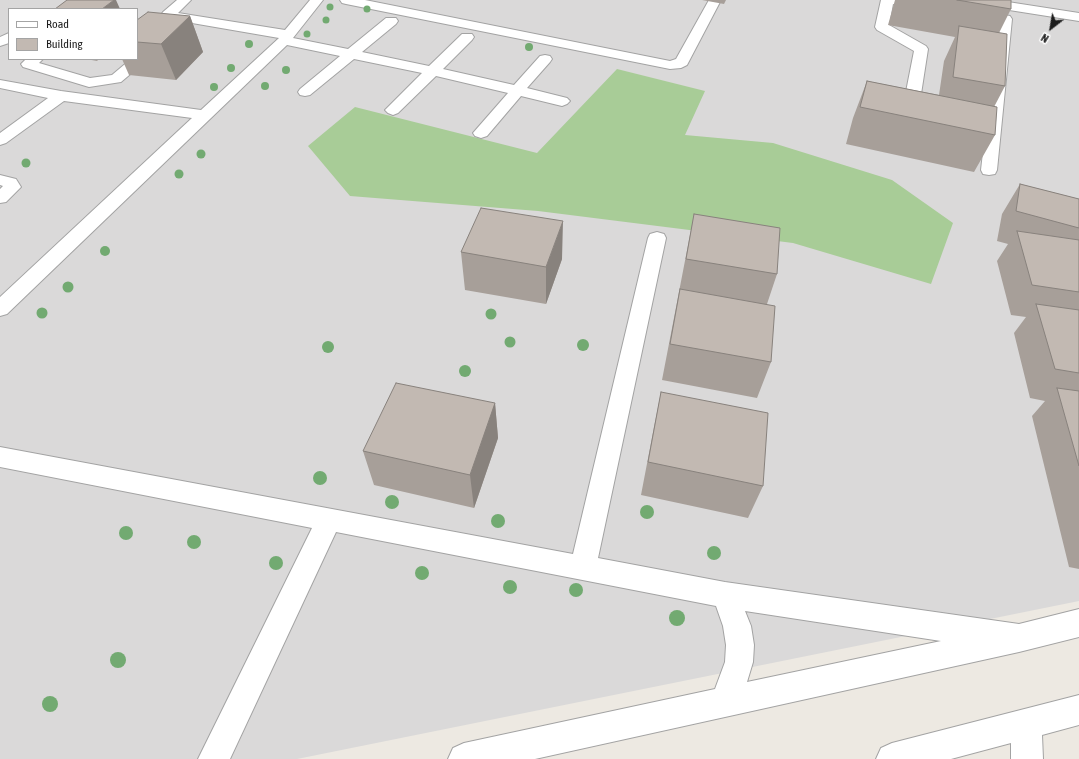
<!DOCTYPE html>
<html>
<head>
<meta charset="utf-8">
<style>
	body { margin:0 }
	#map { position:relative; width:1079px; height:759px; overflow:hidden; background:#ede9e2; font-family:"Asap Condensed",sans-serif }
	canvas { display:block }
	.legend { position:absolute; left:8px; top:8px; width:130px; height:52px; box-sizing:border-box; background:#fff; border:1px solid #a4a4a4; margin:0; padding:5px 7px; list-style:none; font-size:12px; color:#1c1c1c }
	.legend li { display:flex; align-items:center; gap:8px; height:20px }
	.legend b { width:20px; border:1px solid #a4a4a4 }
	.north { position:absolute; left:1031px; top:8px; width:40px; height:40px; -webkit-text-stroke:3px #fff; paint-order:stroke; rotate:211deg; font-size:11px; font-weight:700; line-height:16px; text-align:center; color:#1c1c1c }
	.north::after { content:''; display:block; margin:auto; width:14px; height:18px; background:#1c1c1c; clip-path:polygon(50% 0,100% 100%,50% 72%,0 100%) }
</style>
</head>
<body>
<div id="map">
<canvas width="1079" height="759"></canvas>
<ul class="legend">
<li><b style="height:5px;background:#fff"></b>Road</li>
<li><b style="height:11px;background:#c2b9b2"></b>Building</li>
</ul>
<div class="north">N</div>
</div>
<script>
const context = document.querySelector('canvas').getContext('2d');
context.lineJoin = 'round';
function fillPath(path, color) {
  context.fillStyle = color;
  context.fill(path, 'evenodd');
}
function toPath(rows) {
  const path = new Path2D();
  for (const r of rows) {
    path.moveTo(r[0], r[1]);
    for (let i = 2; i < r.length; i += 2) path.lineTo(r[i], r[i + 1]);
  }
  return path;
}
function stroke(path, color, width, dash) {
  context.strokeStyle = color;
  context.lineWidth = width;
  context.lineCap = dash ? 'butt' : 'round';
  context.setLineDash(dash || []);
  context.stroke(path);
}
fillPath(toPath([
	[0,0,1079,0,1079,601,297,759,0,759],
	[9,9,137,9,137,59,9,59]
]), '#dad9d9');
fillPath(toPath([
	[617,69,705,91,685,135,773,143,892,180,953,223,931,284,793,243,538,211,350,196,308,146,355,107,537,153]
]), '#a8cc97');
const minor = toPath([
	[177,0,191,0,178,13,285,30,310,0,323,0,293,38,348,49,386,18,396,18,398,21,396,24,362,52,429,66,462,34,472,34,474,37,472,40,443,69,514,85,540,56,545,55,550,56,552,59,550,62,527,88,567,98,570,101,567,104,562,106,521,96,487,136,481,138,475,136,473,133,508,93,436,76,398,113,393,115,388,113,385,110,422,73,354,59,310,95,305,96,300,95,298,92,300,89,340,56,287,45,7,314,0,316,0,297,192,118,64,101,6,143,0,145,0,133,48,98,0,88,0,80,61,91,201,110,279,38,163,18,161,15,163,12,177,0],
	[340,0,365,0,670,61,676,59,709,0,719,0,720,2,687,65,681,68,670,69,346,4,342,3,340,0],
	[881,0,912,0,929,3,930,6,929,9,924,10,893,4,889,25,926,46,928,49,919,107,916,110,911,112,906,110,903,107,914,51,877,30,875,27,881,0],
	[965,0,995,0,1079,13,1079,21,971,4,967,3,965,0],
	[978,10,1010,16,1012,19,997,170,995,174,989,175,983,174,981,170,998,22,973,17,971,14,973,11,978,10],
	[9,33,9,43,0,46,0,37,9,33],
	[149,47,154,48,156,51,154,54,121,82,89,87,23,67,21,64,26,59,43,59,39,63,90,78,112,75,131,59,137,59,137,54,144,48,149,47],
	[0,175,16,179,21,187,6,202,0,203,0,189,3,186,0,185,0,175],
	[657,232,664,234,666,238,598,558,725,582,1019,624,1079,609,1079,637,1019,652,535,759,448,759,453,748,464,743,715,689,725,662,726,645,723,626,716,606,336,532,230,759,198,759,312,528,0,467,0,447,573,554,648,238,650,234,657,232],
	[745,611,941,641,747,682,753,662,754,645,751,626,745,611],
	[1079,695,1079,725,1042,735,1043,759,1011,759,1011,743,951,759,876,759,881,748,892,743,1079,695]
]);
stroke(minor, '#a3a3a3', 2);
fillPath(minor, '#fff');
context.fillStyle = '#72aa71';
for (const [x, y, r] of [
	[330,7,3.5],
	[367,9,3.5],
	[326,20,3.5],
	[307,34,3.5],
	[249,44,4],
	[529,47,4],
	[231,68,4],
	[286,70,4],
	[265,86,4],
	[214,87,4],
	[201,154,4.5],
	[26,163,4.5],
	[179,174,4.5],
	[105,251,5],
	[68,287,5.5],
	[42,313,5.5],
	[491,314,5.5],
	[510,342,5.5],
	[583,345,6],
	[328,347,6],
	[465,371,6],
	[320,478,7],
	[392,502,7],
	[647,512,7],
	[498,521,7],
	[126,533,7],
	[194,542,7],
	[714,553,7],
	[276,563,7],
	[422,573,7],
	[510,587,7],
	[576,590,7],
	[677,618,8],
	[118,660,8],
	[50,704,8]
]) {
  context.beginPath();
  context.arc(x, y, r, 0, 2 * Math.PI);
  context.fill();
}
fillPath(toPath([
	[702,0,726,0,724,4],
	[895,0,1011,0,1011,9,999,33,1005,86,994,107,995,135,974,172,846,144,853,118,867,81,939,95,944,61,955,37,888,25],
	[190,16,203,52,176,80,129,75,122,59,137,59,137,20],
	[86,59,99,59,97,61],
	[1020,184,1079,199,1079,569,1069,567,1032,416,1045,401,1030,398,1014,333,1026,317,1011,315,997,261,1008,244,997,241,1002,214],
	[694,214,777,274,767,304,771,362,757,398,662,380],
	[461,252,562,259,546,304,465,290],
	[661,392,763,486,748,518,641,495,654,427],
	[495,403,498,438,474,508,374,485,363,451]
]), '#a79f99');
fillPath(toPath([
	[114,0,116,0,120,9,102,9],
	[190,16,203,52,176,80,161,44],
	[563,221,562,259,546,304,546,267],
	[495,403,498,438,474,508,470,475]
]), '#88827d');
const building = toPath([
	[67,0,114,0,102,9,55,9,67,0],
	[957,0,1011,0,1011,9,957,0],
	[148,12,190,16,161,44,137,42,137,20,148,12],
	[959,26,1007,34,1005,86,953,77,959,26],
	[867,81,997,107,995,135,860,107,867,81],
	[1020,184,1079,199,1079,228,1016,211,1020,184],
	[481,208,563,221,546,267,461,252,481,208],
	[694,214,780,228,777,274,686,259,694,214],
	[1017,231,1079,240,1079,292,1032,285,1017,231],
	[680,289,775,306,771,362,670,344,680,289],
	[1036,304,1079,310,1079,373,1055,369,1036,304],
	[396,383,495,403,470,475,363,451,396,383],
	[1057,388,1079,391,1079,466,1057,388],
	[661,392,768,413,763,486,648,462,661,392]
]);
fillPath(building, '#c2b9b2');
stroke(building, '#88827d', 1);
</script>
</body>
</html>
